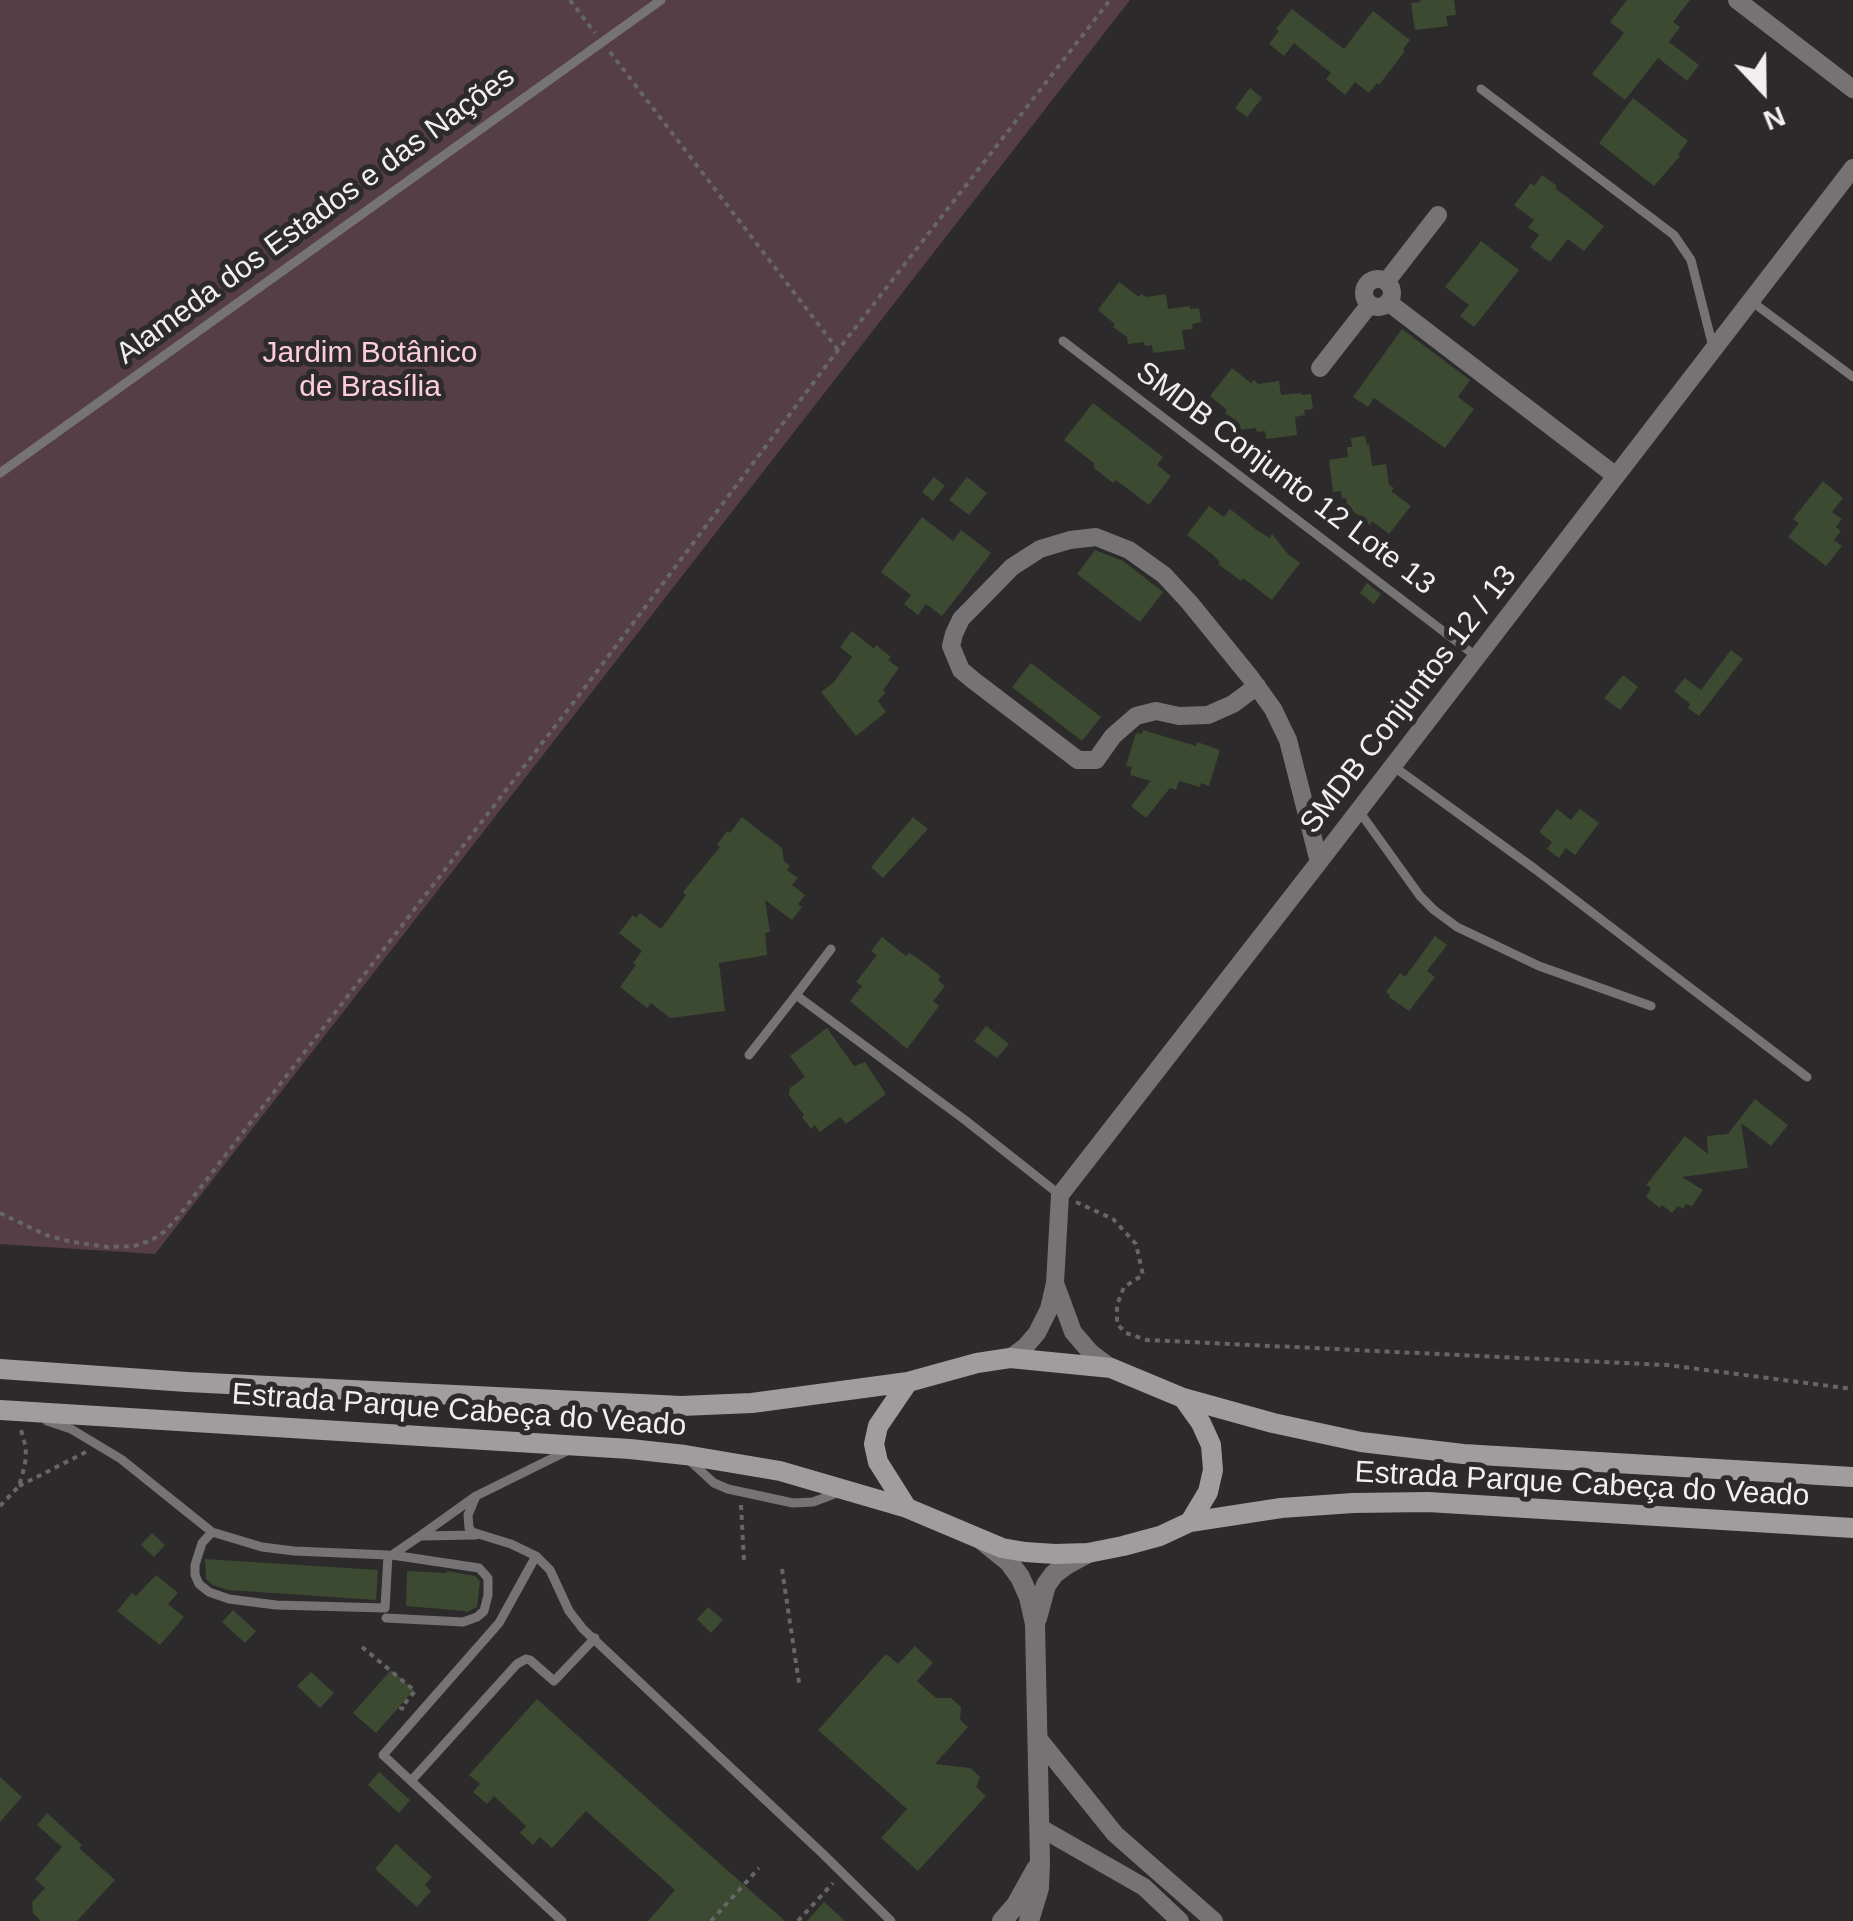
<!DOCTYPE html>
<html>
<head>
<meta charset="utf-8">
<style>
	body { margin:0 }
	#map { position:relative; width:1853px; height:1921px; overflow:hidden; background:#2d2a2b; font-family:Helvetica,sans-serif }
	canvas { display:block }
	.north { position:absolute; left:1713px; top:40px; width:100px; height:100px; -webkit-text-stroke:8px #2d2a2b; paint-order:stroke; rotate:158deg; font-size:28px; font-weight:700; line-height:40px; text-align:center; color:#f1efef }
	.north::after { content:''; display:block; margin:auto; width:35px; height:45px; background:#f1efef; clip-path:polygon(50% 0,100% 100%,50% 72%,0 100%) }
</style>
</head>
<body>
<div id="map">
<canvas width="1853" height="1921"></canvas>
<div class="north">N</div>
</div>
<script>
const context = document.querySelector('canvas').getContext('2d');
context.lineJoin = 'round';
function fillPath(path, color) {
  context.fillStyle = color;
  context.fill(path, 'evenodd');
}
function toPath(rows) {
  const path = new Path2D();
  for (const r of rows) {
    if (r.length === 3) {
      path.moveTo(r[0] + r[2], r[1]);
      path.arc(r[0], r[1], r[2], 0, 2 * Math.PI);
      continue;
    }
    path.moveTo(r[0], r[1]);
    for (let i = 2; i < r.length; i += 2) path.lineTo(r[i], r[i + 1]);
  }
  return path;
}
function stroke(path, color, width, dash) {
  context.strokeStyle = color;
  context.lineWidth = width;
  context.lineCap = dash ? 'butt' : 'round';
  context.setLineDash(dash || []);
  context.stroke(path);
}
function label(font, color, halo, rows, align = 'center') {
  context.font = font + ' Helvetica,sans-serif';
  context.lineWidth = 10;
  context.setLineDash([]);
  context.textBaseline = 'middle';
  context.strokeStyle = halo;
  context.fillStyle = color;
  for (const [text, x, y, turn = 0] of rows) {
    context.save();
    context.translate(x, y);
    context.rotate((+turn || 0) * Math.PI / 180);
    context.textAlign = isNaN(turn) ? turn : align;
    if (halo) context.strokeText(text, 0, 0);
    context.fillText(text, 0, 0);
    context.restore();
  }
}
fillPath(toPath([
	[0,0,1130,0,155,1254,0,1244]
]), '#563e46');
fillPath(toPath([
	[1420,0,1454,0,1456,15,1446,16,1448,26,1415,30,1411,3,1421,2],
	[1627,0,1690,0,1673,22,1680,27,1669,42,1699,65,1687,81,1658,58,1625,100,1592,74,1624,33,1610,22],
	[1292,9,1344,49,1373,11,1410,40,1403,49,1405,51,1379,85,1377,83,1369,93,1355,82,1345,95,1326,79,1331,73,1294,43,1284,56,1269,44,1279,31,1276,29],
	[1250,88,1262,98,1247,117,1235,108],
	[1633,98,1688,141,1678,154,1680,156,1654,186,1599,143],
	[1542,175,1557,186,1555,188,1604,226,1584,251,1568,239,1550,262,1530,247,1539,235,1528,227,1534,220,1514,205,1531,183,1534,186],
	[1481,241,1519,270,1474,327,1460,316,1469,305,1445,287],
	[1119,282,1139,297,1141,294,1146,297,1166,294,1168,309,1190,306,1190,309,1199,308,1201,322,1192,324,1193,329,1182,330,1185,349,1153,353,1152,345,1145,346,1144,342,1128,344,1127,337,1113,327,1115,324,1098,310],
	[1402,329,1470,380,1458,397,1474,409,1445,448,1374,398,1368,407,1353,397],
	[1232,368,1251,383,1254,380,1258,384,1279,381,1281,395,1302,393,1302,395,1311,394,1313,409,1304,410,1305,415,1295,417,1297,435,1266,439,1265,431,1257,432,1256,428,1240,430,1239,424,1225,413,1227,410,1210,396],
	[1093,403,1163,457,1157,465,1171,476,1149,505,1124,486,1115,480,1113,483,1094,468,1094,463,1064,440],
	[1365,436,1367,445,1369,444,1372,466,1386,464,1389,485,1394,488,1391,491,1411,506,1389,534,1372,521,1370,525,1348,507,1346,498,1342,498,1341,491,1333,492,1329,460,1348,457,1347,447,1352,447,1351,438],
	[934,477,945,486,933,501,922,492],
	[967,477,987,493,969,515,949,500],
	[1823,481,1843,498,1832,512,1842,519,1836,527,1841,531,1834,540,1842,546,1826,566,1788,537,1799,523,1793,519],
	[1209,506,1224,517,1230,509,1258,531,1270,538,1272,534,1288,554,1300,563,1272,600,1243,578,1241,581,1218,564,1220,562,1212,554,1187,535],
	[922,517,953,541,961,530,991,553,942,616,926,604,918,615,904,604,911,595,881,572],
	[1095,550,1123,561,1163,592,1140,622,1077,574],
	[1367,583,1381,594,1374,604,1360,593],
	[852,631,874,649,876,645,891,657,888,660,899,668,883,690,886,692,878,701,886,712,856,736,821,692,834,682,852,657,840,647],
	[1731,650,1743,659,1699,716,1688,708,1690,704,1674,691,1685,678,1701,690],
	[1031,663,1101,717,1082,741,1012,687],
	[1623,675,1638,687,1620,710,1604,698],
	[1143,730,1196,746,1197,742,1220,750,1209,786,1201,783,1200,787,1179,781,1176,790,1170,788,1146,818,1131,806,1151,781,1130,775,1132,767,1126,766,1136,733,1142,734],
	[1557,809,1571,820,1580,809,1599,823,1575,855,1566,848,1559,858,1547,849,1552,842,1539,832],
	[742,817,782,848,784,861,790,866,787,870,798,878,792,885,805,895,798,904,802,907,792,920,765,900,770,932,765,933,767,955,719,963,725,1011,670,1018,651,1003,647,1008,620,987,636,965,633,963,642,951,619,933,633,915,636,918,640,913,661,929,686,895,683,892,720,847,717,845,727,831,730,833],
	[913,817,928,829,883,878,871,867],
	[1435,936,1447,945,1427,971,1435,977,1409,1011,1389,997,1390,995,1386,992,1400,973,1405,977],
	[882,937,906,956,909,953,916,957,941,976,938,980,945,986,933,1001,939,1006,907,1049,850,1001,862,986,856,982,877,955,871,951],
	[986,1026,1009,1044,997,1058,974,1041],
	[827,1028,854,1066,865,1062,886,1094,846,1124,840,1117,820,1132,815,1125,811,1129,802,1117,804,1115,789,1095,790,1088,805,1077,790,1056],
	[1755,1099,1788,1125,1771,1146,1741,1123,1748,1168,1682,1177,1703,1190,1692,1206,1686,1204,1683,1209,1678,1206,1672,1213,1662,1205,1660,1208,1646,1197,1651,1188,1646,1185,1685,1136,1708,1154,1707,1136,1728,1134],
	[152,1533,165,1545,154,1557,141,1545],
	[205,1559,378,1570,376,1600,228,1590,213,1585,206,1579],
	[407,1571,447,1573,447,1571,475,1576,480,1581,477,1607,465,1613,465,1611,406,1606],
	[156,1575,178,1593,168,1604,184,1617,160,1645,117,1611,132,1593,136,1596],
	[708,1607,723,1620,711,1633,697,1619],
	[233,1610,256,1631,245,1643,222,1622],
	[915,1646,933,1663,917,1681,936,1698,951,1698,961,1707,960,1720,968,1727,935,1764,970,1768,980,1777,976,1787,986,1796,918,1871,881,1838,907,1809,818,1730,886,1654,898,1664],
	[391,1670,414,1690,376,1733,353,1713],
	[311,1672,334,1693,320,1708,297,1686],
	[537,1699,701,1847,785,1921,648,1921,675,1890,586,1811,552,1848,540,1837,533,1845,520,1833,526,1826,494,1796,487,1804,473,1792,480,1784,469,1775],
	[379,1772,410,1800,399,1813,368,1785],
	[0,1777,22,1797,0,1822],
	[47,1813,82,1845,79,1848,115,1880,77,1921,41,1921,33,1913,32,1902,45,1888,35,1879,62,1847,37,1825],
	[396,1844,432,1877,425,1885,431,1891,417,1907,375,1869],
	[824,1902,845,1921,807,1921]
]), '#3c4a32');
stroke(toPath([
	[570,0,595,33],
	[610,52,838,350],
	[1076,1202,1113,1219,1136,1244,1143,1275,1124,1287,1117,1305,1117,1324,1126,1333,1147,1340,1667,1365,1853,1389],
	[0,1213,46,1235,72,1242,108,1247,134,1246,152,1240,165,1231,178,1217,586,686,838,350,1110,0],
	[19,1486,86,1452],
	[741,1505,744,1561],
	[0,1506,19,1486,25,1465,26,1448,21,1430],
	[782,1569,799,1683],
	[362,1647,415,1691,401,1708,404,1709],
	[711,1921,759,1868],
	[798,1921,833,1883]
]), '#686566', 4, [5, 5]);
stroke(toPath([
	[1481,89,1674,235,1691,260,1713,347],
	[1751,301,1853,377],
	[1063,341,1477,657],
	[0,473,661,0],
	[1393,766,1535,869,1807,1077],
	[1359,811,1420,896,1434,910,1457,927,1539,966,1651,1006],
	[831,949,796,995,965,1120,1060,1195],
	[749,1055,796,995],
	[47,1421,71,1429,121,1459,212,1532,262,1547,294,1551,388,1555,385,1608,276,1605,229,1599,209,1592,199,1584,195,1575,195,1565,202,1543,212,1532],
	[690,1461,714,1483,728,1489,793,1503,813,1502,837,1493],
	[476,1496,468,1515,469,1528,472,1532,511,1544,536,1556,550,1570,569,1611,583,1629,823,1854,891,1921],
	[420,1536,476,1496,569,1450],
	[392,1555,420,1536,476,1535],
	[536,1556,499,1623,383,1755,562,1921],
	[386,1618,463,1622,477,1617,484,1611,488,1595,488,1578,479,1568,392,1555],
	[411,1781,517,1664,526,1659,530,1660,554,1681,595,1638]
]), '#757374', 9);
stroke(toPath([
	[1737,0,1853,89],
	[1378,293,14],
	[1386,282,1438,215],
	[1388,302,1616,476],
	[1320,368,1370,304],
	[1257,686,1233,704,1208,715,1179,716,1156,711,1136,716,1113,736,1096,760,1078,760,973,680,961,670,951,646,954,634,961,619,1012,567,1040,549,1070,540,1096,537,1129,550,1164,575,1189,602,1250,677,1273,709,1288,740,1319,862],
	[1055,1283,1073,1332,1091,1353,1111,1368],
	[1010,1358,1025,1347,1037,1333,1049,1309,1055,1283,1060,1195,1319,862,1853,168],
	[1037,1737,1115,1834,1214,1921],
	[1039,1827,1144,1887,1180,1921]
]), '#757374', 18);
stroke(toPath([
	[983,1541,1009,1562,1020,1577,1029,1597,1035,1624,1040,1862,1039,1888,1029,1921],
	[1037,1618,1046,1585,1054,1574,1066,1565,1088,1553],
	[1002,1921,1016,1905,1036,1869]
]), '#757374', 20);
stroke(toPath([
	[0,1369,187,1382,681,1406,752,1403,908,1382,977,1363,1010,1358,1111,1368,1183,1398,1273,1423,1361,1442,1463,1454,1853,1477],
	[0,1410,630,1449,685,1455,780,1471,907,1508,1002,1548,1025,1552,1055,1554,1088,1553,1123,1546,1160,1536,1190,1522,1208,1492,1213,1470,1211,1445,1201,1423,1183,1398],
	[907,1508,878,1462,874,1444,878,1426,908,1382],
	[1190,1522,1281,1508,1353,1503,1428,1502,1853,1528]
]), '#9f9d9d', 20);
label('30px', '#f1efef', '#2d2a2b', [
	["Alameda dos Estados e das Nações",316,216,-36],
	["SMDB Conjunto 12 Lote 13",1285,479,37],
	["SMDB Conjuntos 12 / 13",1409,700,-52],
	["Estrada Parque Cabeça do Veado",459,1411,4],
	["Estrada Parque Cabeça do Veado",1582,1485,3]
]);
label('30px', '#fdcddd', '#2d2a2b', [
	["Jardim Botânico",370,354],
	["de Brasília",370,388]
]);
</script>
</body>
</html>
